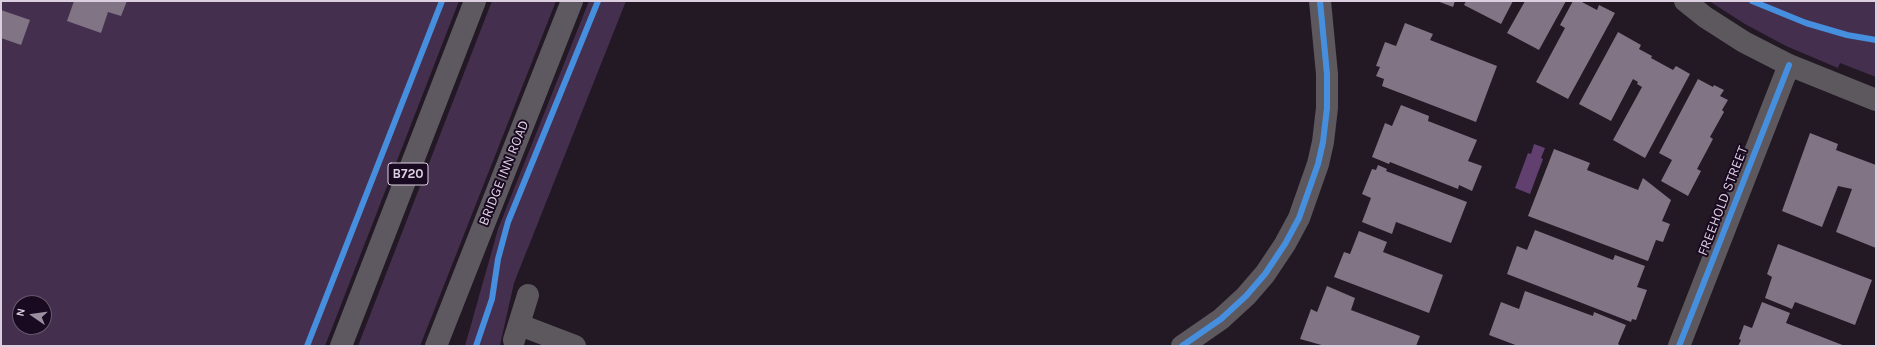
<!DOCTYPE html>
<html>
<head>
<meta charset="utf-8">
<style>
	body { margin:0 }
	#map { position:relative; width:1877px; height:347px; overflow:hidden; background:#221925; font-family:Karla,sans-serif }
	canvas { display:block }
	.frame { position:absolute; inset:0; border:2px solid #dcd0e0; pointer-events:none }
	.north { position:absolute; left:12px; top:295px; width:40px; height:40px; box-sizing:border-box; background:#1a0a21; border:1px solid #68596d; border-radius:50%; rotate:283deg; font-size:11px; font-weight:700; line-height:16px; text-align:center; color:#dcd0e0 }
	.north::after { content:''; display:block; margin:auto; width:14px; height:18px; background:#9b909f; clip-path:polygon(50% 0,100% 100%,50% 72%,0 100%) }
</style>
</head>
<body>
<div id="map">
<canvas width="1877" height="347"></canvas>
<div class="frame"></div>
<div class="north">N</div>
</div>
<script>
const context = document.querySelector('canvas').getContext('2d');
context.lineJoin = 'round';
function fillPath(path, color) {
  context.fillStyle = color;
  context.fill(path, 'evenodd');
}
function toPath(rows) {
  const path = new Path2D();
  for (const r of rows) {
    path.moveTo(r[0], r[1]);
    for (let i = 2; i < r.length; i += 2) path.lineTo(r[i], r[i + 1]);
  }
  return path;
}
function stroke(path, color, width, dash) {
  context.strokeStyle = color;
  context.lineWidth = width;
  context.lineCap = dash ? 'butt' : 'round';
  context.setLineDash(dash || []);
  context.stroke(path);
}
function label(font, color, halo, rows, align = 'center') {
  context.font = font + ' Karla,sans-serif';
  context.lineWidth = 4;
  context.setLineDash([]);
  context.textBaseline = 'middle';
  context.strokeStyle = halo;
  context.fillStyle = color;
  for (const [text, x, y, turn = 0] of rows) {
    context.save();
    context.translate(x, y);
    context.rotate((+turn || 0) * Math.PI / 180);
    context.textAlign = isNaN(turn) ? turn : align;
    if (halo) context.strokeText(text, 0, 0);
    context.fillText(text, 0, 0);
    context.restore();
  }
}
fillPath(toPath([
	[1,1,459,1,325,346,1,346],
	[20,303,44,303,44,327,20,327],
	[492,1,556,1,420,346,358,346],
	[589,1,626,1,514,283,500,345,502,346,465,346,498,229],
	[1709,1,1876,1,1876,77,1840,63,1838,68,1786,46,1745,24]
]), '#452f4e');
fillPath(toPath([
	[1534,144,1545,148,1541,158,1543,159,1530,194,1515,188,1528,153,1531,154]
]), '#613f6f');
fillPath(toPath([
	[74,1,127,1,121,16,108,12,101,33,67,21],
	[1437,1,1455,1,1453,7],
	[1466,1,1513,1,1501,24,1464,5],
	[1525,1,1566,1,1539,50,1507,33],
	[1573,1,1580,1,1597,10,1599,5,1615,13,1568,99,1536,82,1565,28,1560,25],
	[1,10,30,20,21,45,1,38],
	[1405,23,1433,34,1430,40,1497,66,1476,122,1382,86,1384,79,1376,76,1380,67,1376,66,1385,42,1396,46],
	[1618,32,1641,45,1639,49,1652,56,1651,58,1673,70,1676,66,1690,74,1645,158,1613,140,1642,87,1637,84,1638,82,1633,79,1611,121,1579,104],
	[1698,79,1713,87,1714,85,1724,90,1720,96,1728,100,1722,110,1724,112,1710,137,1713,139,1697,169,1701,171,1688,196,1661,181,1672,160,1659,153],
	[1401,105,1429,116,1428,121,1477,140,1468,161,1482,166,1472,191,1459,185,1458,189,1390,162,1389,164,1372,157,1385,123,1392,126],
	[1810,133,1838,144,1836,150,1876,165,1876,248,1836,232,1852,189,1838,186,1822,227,1782,211],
	[1554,149,1590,163,1587,170,1638,190,1643,178,1671,200,1662,221,1670,224,1663,242,1656,240,1648,261,1528,216],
	[1378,165,1387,169,1386,171,1467,202,1451,243,1396,222,1392,234,1362,222,1371,198,1362,194,1372,169,1376,170],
	[1535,230,1613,260,1615,255,1645,266,1637,287,1647,290,1636,320,1632,319,1631,322,1507,274,1517,246,1527,250],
	[1359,231,1387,242,1383,252,1443,275,1429,313,1334,277,1344,252,1350,254],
	[1778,244,1872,280,1855,325,1795,302,1792,309,1765,298,1772,277,1767,274],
	[1327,286,1355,298,1351,310,1420,336,1416,346,1325,346,1300,339,1311,309,1317,312],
	[1525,291,1593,316,1594,312,1626,325,1618,344,1621,346,1518,346,1489,335,1501,302,1519,309],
	[1762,302,1790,313,1786,323,1845,346,1738,346,1741,340,1739,339,1744,325,1752,328]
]), '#807485');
stroke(toPath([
	[1685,1,1705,17,1744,42,1789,65,1876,100],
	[520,325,575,346],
	[514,340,528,295],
	[1182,346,1221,319,1246,296,1265,274,1285,244,1299,218,1318,164,1323,142,1327,108,1327,74,1320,1],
	[1679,346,1789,65]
]), '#5c585e', 22);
stroke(toPath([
	[341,346,475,1],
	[436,346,572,1]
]), '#5e5961', 22);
stroke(toPath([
	[1752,1,1806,23,1847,35,1876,40],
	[307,346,442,1],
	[476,346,492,299,498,259,508,222,598,1],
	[1182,346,1221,319,1246,296,1265,274,1285,244,1299,218,1318,164,1323,142,1327,108,1327,74,1320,1],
	[1679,346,1789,65]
]), '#468fdf', 6);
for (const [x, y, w] of [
	[408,174,40]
]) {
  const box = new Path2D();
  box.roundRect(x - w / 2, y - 11, w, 22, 3);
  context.fillStyle = '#1a0a21';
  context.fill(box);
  stroke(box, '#dcd0e0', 1);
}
label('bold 13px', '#dcd0e0', null, [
	["B720",408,174]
]);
label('14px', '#dcd0e0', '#1a0a21', [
	["BRIDGE INN ROAD",504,173,-68],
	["FREEHOLD STREET",1723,201,-69]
]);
</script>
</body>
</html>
